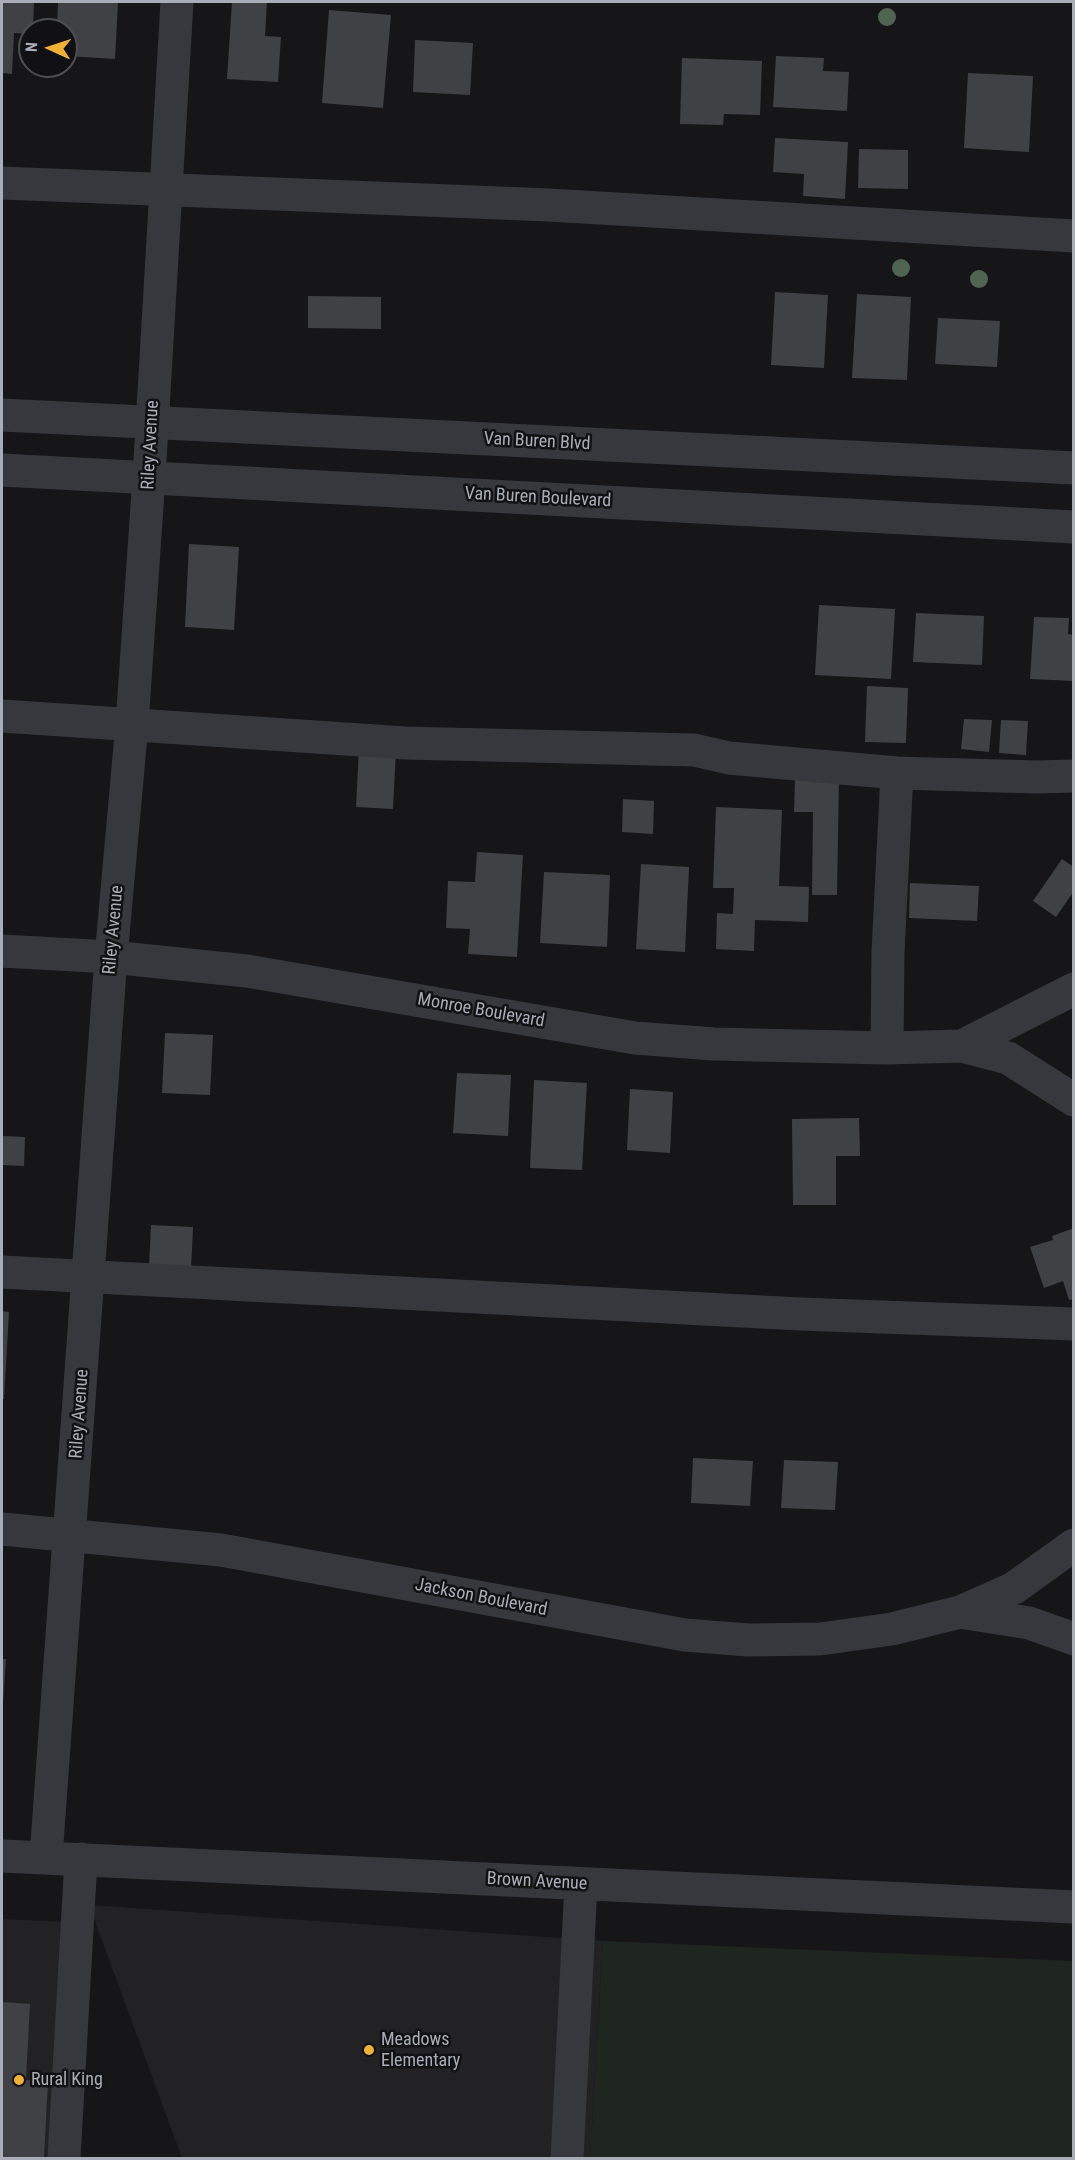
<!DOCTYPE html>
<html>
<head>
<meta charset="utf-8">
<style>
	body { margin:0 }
	#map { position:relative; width:1075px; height:2160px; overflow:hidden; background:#161618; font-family:"Roboto Condensed",sans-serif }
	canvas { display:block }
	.frame { position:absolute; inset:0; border:3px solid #a8adb8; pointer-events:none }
	.north { position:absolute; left:18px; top:18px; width:60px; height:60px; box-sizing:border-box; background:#111113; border:2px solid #4d4f55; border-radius:50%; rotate:273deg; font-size:16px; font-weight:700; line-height:24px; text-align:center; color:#a8adb8 }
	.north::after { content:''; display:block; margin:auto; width:21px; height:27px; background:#f2b134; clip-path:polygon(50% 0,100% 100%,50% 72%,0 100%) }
</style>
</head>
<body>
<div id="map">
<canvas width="1075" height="2160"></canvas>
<div class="frame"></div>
<div class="north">N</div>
</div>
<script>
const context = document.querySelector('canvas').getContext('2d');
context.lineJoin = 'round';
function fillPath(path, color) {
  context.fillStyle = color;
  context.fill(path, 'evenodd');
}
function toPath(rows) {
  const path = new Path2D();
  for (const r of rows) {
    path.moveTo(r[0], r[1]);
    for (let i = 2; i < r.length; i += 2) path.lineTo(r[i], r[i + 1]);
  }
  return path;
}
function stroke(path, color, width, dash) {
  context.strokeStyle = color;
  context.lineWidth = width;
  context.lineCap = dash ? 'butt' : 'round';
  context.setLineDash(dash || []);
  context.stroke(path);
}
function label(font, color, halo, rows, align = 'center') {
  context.font = font + ' "Roboto Condensed",sans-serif';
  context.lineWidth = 5;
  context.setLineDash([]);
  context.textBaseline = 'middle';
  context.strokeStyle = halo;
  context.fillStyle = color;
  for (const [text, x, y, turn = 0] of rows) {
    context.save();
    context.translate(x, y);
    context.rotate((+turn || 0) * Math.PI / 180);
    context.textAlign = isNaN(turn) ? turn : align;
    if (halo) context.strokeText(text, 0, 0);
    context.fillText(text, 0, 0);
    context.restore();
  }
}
fillPath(toPath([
	[89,1905,603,1941,590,2158,182,2158],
	[2,1919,67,1922,52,2158,2,2158]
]), '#222225');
fillPath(toPath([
	[603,1941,1073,1961,1073,2158,590,2158]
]), '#1e261f');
fillPath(toPath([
	[2,2,34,2,33,30,30,30,30,34,14,33,12,74,2,73],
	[58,2,118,2,115,59,66,56,66,30,57,30],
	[232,2,267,2,265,36,281,37,278,82,227,79],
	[329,10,391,15,383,108,322,103],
	[415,40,473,43,470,95,413,92],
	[776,56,824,58,823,71,849,72,847,111,773,107],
	[682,58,762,61,760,115,724,114,723,125,680,124],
	[968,73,1033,76,1029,152,964,148],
	[775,138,848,142,845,199,803,196,804,174,773,172],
	[859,149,908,150,908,189,858,188],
	[775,292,828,295,824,368,771,365],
	[857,294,911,297,907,380,852,378],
	[308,296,381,297,381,329,308,328],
	[938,318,1000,321,997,367,935,364],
	[189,544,239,547,234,630,185,627],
	[819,605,895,609,891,679,815,675],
	[916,613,984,616,982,665,913,662],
	[1034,617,1069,618,1068,634,1074,635,1074,681,1030,679],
	[867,686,908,688,906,743,865,742],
	[964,719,992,720,989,752,961,749],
	[1001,720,1028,721,1026,755,999,753],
	[359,748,396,750,393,809,356,807],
	[795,777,839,777,837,895,812,895,813,812,794,812],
	[623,799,654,801,653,834,622,832],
	[716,807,782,810,779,886,809,887,808,922,755,920,754,951,716,949,717,913,733,914,734,888,713,888],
	[477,852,523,855,517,957,468,954,470,929,446,928,448,881,475,882],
	[1062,859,1074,867,1074,891,1056,917,1033,901],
	[641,864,689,867,685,952,636,949],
	[544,872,610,875,607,947,540,943],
	[910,883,979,886,977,921,909,918],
	[165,1033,213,1035,210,1095,162,1093],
	[457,1073,511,1075,508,1136,453,1133],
	[534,1080,587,1083,582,1170,530,1168],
	[630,1089,673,1092,670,1153,627,1150],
	[859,1118,860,1156,836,1156,836,1205,793,1205,792,1119],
	[2,1136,25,1137,24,1166,2,1165],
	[151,1225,193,1227,191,1270,149,1267],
	[1074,1228,1074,1299,1069,1300,1063,1281,1044,1288,1030,1247,1053,1240,1052,1236],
	[2,1311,9,1312,4,1399,2,1399],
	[693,1458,753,1461,750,1506,691,1503],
	[784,1460,838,1462,835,1510,781,1508],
	[2,1659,6,1659,3,1703,2,1703],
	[2,2002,30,2004,26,2080,48,2081,44,2158,2,2158]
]), '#404145');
stroke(toPath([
	[2,183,549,205,1074,236],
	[2,415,1074,468],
	[2,470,1074,527],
	[2,716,405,743,694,750,729,758,897,773,1036,777,1074,776],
	[2,951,111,957,247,971,635,1038,714,1044,887,1048,962,1046,1008,1058,1074,1100],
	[962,1046,1074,989],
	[887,1048,888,952,897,773],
	[2,1272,800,1314,1074,1324],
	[2,1529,221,1550,685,1635,748,1640,820,1639,892,1629,960,1612,1029,1623,1074,1639],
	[960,1612,1014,1588,1074,1545],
	[2,1856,1074,1907],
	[46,1857,111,957,132,724,149,477,177,2],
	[64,2158,81,1859],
	[567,2158,581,1884]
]), '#37383d', 33);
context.fillStyle = '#506452';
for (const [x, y] of [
	[887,17],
	[901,268],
	[979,279]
]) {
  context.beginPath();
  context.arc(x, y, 9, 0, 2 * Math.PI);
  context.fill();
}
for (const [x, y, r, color] of [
	[369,2050,6,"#f2b134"],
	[19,2080,6,"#f2b134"]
]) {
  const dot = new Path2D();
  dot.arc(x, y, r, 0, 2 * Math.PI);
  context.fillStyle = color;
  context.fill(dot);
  stroke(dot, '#111113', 2);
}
label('18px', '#a8adb8', '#111113', [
	["Van Buren Blvd",537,442,3],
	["Riley Avenue",151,445,-87],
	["Van Buren Boulevard",538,498,3],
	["Riley Avenue",114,930,-85],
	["Monroe Boulevard",481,1011,10],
	["Riley Avenue",80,1414,-86],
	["Jackson Boulevard",481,1598,11],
	["Brown Avenue",537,1882,3]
]);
label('18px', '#a8adb8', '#111113', [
	["Meadows",381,2040],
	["Elementary",381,2061],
	["Rural King",31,2080]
], 'left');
</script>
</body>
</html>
